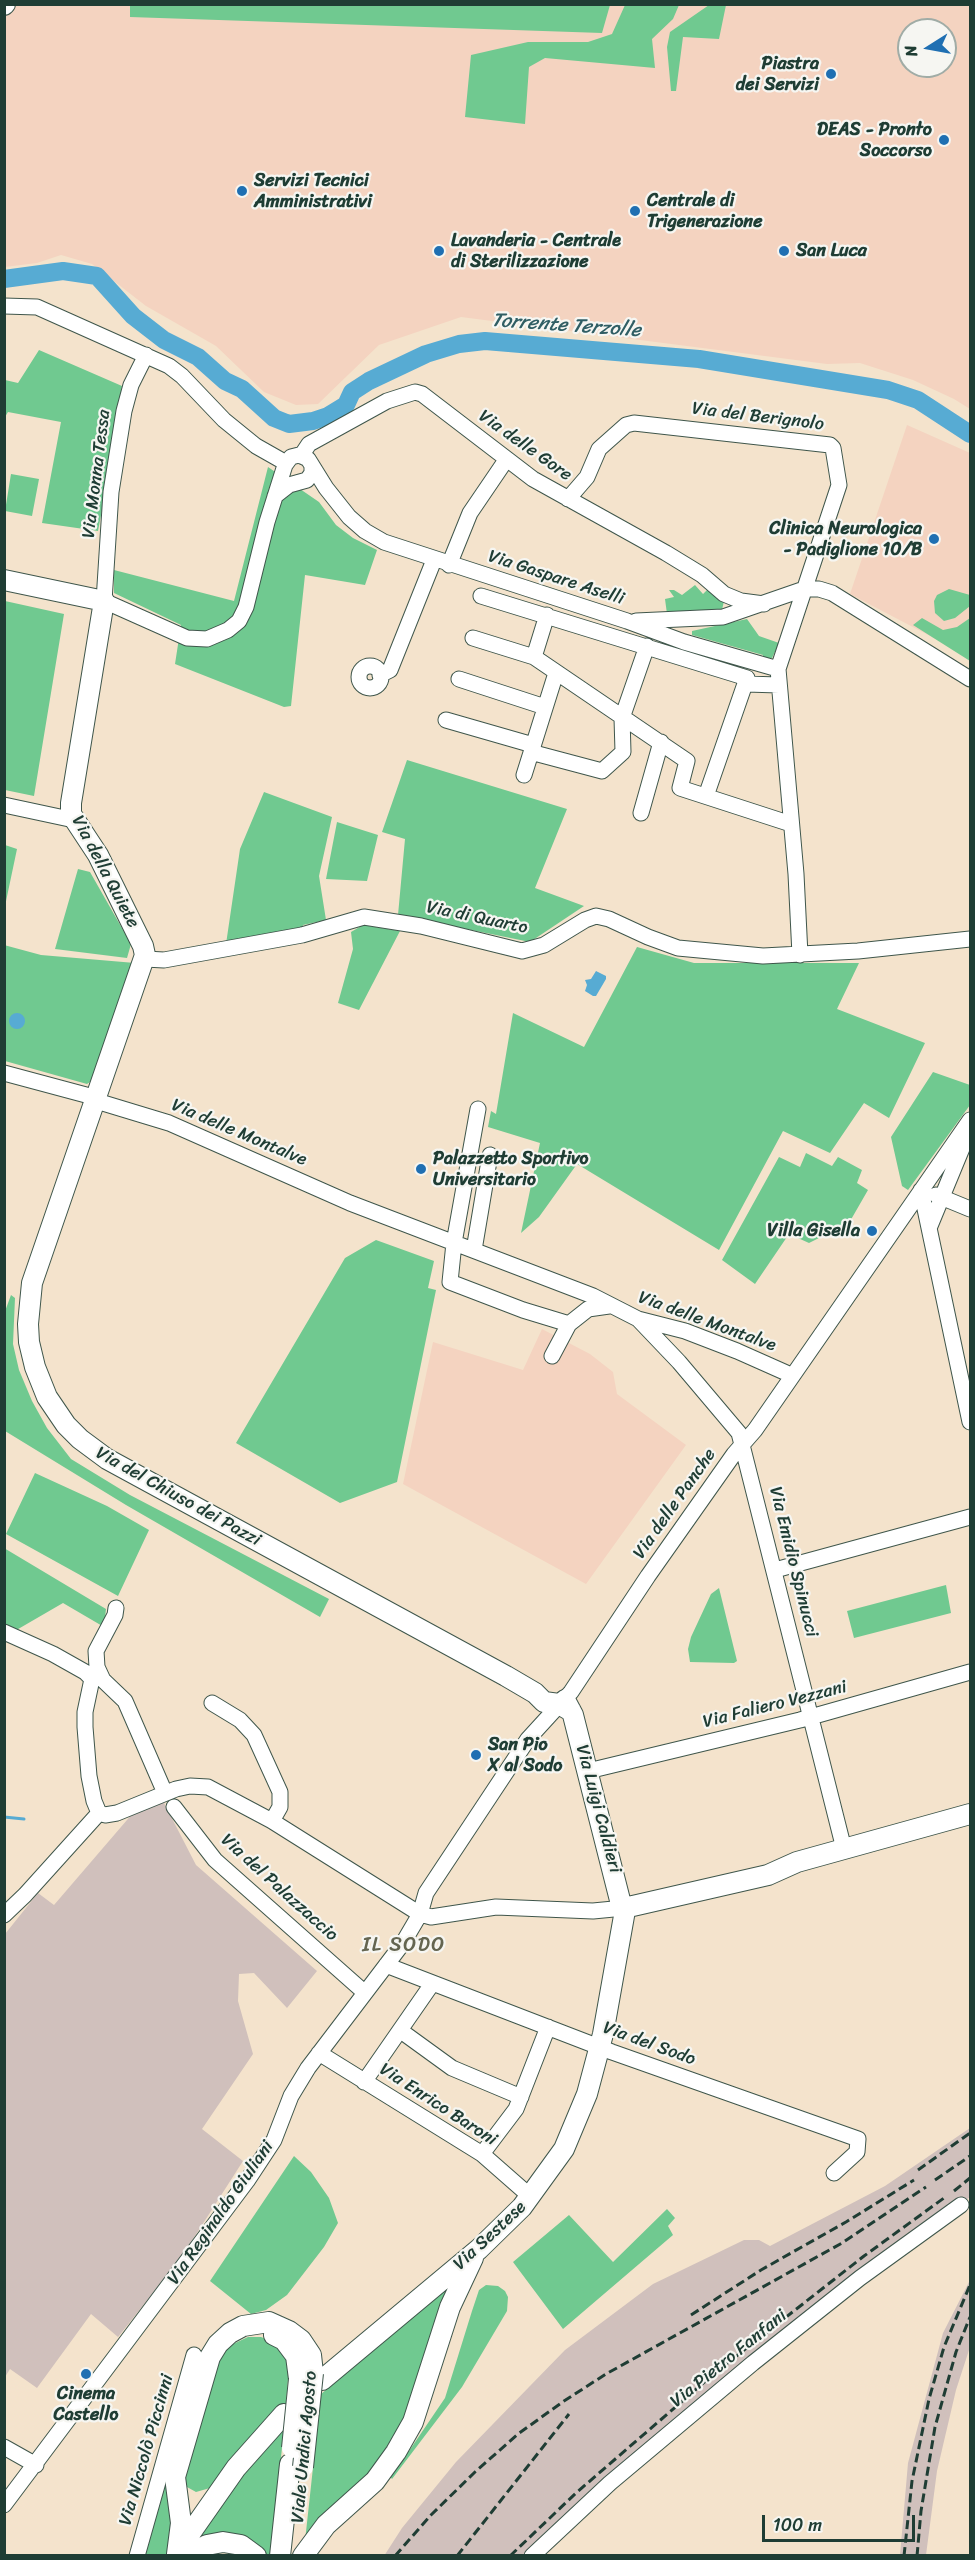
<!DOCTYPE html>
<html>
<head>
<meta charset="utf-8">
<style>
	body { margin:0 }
	#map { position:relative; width:975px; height:2560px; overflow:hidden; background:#f4e3cc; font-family:Sriracha,sans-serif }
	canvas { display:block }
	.frame { position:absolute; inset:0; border:6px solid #1f3d34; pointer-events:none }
	.north { position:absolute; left:897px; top:18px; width:60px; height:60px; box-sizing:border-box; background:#f6f6f2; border:2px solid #a0aca6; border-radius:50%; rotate:259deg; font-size:16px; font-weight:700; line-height:24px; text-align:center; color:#1f3d34 }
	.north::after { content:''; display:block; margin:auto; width:21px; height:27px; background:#1f6fb2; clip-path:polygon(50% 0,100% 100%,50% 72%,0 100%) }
	.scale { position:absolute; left:762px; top:2515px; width:153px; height:27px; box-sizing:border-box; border:3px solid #1f3d34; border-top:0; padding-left:8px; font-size:18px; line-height:21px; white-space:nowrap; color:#1f3d34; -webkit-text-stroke:4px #f6f6f2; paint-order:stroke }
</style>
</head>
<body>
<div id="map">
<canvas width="975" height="2560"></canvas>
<div class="frame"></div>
<div class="north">N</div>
<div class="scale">100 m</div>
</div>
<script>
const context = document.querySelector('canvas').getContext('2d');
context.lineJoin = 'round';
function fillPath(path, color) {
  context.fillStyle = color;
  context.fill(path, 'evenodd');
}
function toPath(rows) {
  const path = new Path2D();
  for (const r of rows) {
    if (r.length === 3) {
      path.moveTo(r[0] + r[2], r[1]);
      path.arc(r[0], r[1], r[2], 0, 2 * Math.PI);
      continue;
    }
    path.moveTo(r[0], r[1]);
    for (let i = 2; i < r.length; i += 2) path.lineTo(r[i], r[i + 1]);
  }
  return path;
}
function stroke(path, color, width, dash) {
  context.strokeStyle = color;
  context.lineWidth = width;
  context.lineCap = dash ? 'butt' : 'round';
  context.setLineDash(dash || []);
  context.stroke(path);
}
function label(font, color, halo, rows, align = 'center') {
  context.font = font + ' Sriracha,sans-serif';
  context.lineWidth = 4.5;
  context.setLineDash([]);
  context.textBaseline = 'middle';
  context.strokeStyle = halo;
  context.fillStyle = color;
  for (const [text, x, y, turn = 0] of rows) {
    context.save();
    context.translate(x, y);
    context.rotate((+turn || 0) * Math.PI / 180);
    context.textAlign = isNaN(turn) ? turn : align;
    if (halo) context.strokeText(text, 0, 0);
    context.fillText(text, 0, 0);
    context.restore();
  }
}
fillPath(toPath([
	[5,5,970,5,970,409,954,399,913,380,860,363,827,364,461,317,379,345,318,404,296,405,264,392,216,346,146,306,92,264,61,255,37,263,5,267],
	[909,30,945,30,945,66,909,66],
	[907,425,970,453,970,657,850,594],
	[542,1329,590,1354,613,1372,617,1394,686,1445,586,1584,403,1484,433,1342,523,1370]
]), '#f4d3c0');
fillPath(toPath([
	[163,1801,196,1865,317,1971,287,2008,254,1973,239,1974,238,2001,253,2054,202,2129,243,2161,181,2258,118,2337,91,2314,37,2388,10,2369,5,2377,5,1934,38,1893,54,1905,133,1813],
	[970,2128,970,2197,796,2331,537,2555,384,2556,402,2528,456,2462,565,2350,653,2284,744,2240,759,2240,770,2246,885,2186],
	[970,2280,970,2347,956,2390,937,2471,926,2555,900,2555,908,2463,943,2333]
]), '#d0c0bc');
fillPath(toPath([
	[130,5,130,4,610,5,602,33,130,17],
	[625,5,679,5,673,19,652,39,655,68,545,58,529,67,525,124,465,117,471,55,528,42,588,42,612,34],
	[709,5,726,5,719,39,683,37,676,91,671,91,667,47,670,32],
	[39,350,122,386,112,457,98,531,42,523,61,422,8,412,5,417,5,380,18,383],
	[268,467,319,502,336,525,353,538,377,550,365,585,305,575,291,706,284,707,175,664,181,625,114,593,114,570,234,601],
	[11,474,39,479,32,516,5,511],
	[695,585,703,594,709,588,724,601,722,610,667,614,665,599,674,597,669,590,674,590,682,595],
	[949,589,970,595,970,606,955,618,944,621,935,613,934,601,937,595],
	[5,601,64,614,34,796,5,790],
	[922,618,943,630,957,627,970,618,970,661,913,625],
	[747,619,759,636,779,643,772,658,763,659,763,655,692,635,692,631],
	[407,760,567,809,535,888,584,906,530,942,398,915,405,839,382,832],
	[264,792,332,817,319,876,326,920,303,925,302,930,226,944,240,849],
	[337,822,378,835,367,881,326,879],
	[5,845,17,849,5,906,4,845],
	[78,869,90,872,131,944,127,958,55,949],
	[363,925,400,931,359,1010,338,1003,353,949,351,932],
	[4,945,41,955,135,963,93,1080,87,1084,5,1061],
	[637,947,694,963,859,963,837,1009,925,1043,889,1118,864,1103,830,1153,783,1131,719,1250,577,1164,539,1217,521,1233,540,1143,488,1127,491,1111,496,1114,513,1013,584,1047],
	[933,1072,970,1085,970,1105,908,1190,902,1186,891,1137],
	[806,1153,832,1166,838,1157,862,1170,857,1183,868,1190,849,1223,809,1243,789,1234,755,1284,722,1260,779,1157,800,1167],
	[376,1240,434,1261,428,1288,436,1290,397,1482,340,1503,236,1443,345,1258],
	[11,1295,15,1298,13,1344,19,1370,32,1401,47,1428,71,1459,130,1495,329,1599,320,1617,126,1505,5,1431,4,1314],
	[35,1473,107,1506,149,1530,118,1596,6,1534],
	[4,1548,106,1609,104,1627,63,1603,13,1632,5,1629],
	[946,1585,951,1613,854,1638,847,1611],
	[719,1588,737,1661,734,1663,690,1662,688,1649,691,1637,711,1594],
	[294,2156,311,2172,329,2198,338,2223,324,2247,287,2295,266,2310,251,2314,210,2281],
	[667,2209,675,2218,668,2226,673,2235,563,2329,513,2262,569,2215,613,2262],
	[452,2285,419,2388,392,2447,372,2475,305,2541,321,2394],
	[486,2285,498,2286,505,2291,508,2297,507,2311,462,2387,392,2479,389,2475,409,2451,445,2398,472,2311,479,2290],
	[248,2337,261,2337,276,2343,285,2352,289,2367,286,2404,249,2439,210,2488,196,2492,187,2487,185,2480,216,2371,221,2356,231,2345],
	[284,2428,271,2555,266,2555,258,2545,198,2541,235,2485],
	[169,2472,173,2545,165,2555,145,2556]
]), '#70c990');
fillPath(toPath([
	[596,971,606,976,606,979,596,996,593,996,585,991,587,985,585,980,591,979],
	[17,1021,8]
]), '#57abd3');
stroke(toPath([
	[4,1817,24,1819]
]), '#57abd3', 3);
stroke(toPath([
	[4,279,63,271,97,276,133,316,164,340,198,357,225,381,242,389,274,418,289,424,313,421,328,416,346,405,352,392,369,381,426,354,459,344,485,341,699,359,888,390,918,400,970,434]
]), '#57abd3', 18);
const minor = toPath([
	[4,306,37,307,169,366,182,376,224,420,256,446,286,463],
	[146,355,131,385,124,411,111,492,104,601,187,638,207,639,228,630,239,621,246,607,267,522,285,465,291,457,299,455,308,459,326,488,349,517,365,531,384,542,627,621,684,642,778,669],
	[301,456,309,444,387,401,415,392,422,394,533,479,666,553,702,575,724,594,741,601,764,604],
	[275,496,289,485,307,480,312,473,312,466],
	[568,499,587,477,599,449,626,425,634,423,830,445,833,448,839,485,778,669,796,874,800,955],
	[449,565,470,513,506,460],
	[481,596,747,678,706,796],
	[636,621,723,617,804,589,819,589,832,593,970,679],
	[473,638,534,657,687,761,680,788,791,824],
	[534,657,547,615],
	[370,677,11],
	[380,675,390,670,434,560],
	[459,679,545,707],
	[746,684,779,685],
	[446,720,533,745],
	[532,749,538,754,602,771,623,752,622,718,647,646],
	[524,775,556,673],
	[4,805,74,820],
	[641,813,661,742],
	[145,959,164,960,302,935,364,917,421,926,522,951,544,945,585,920,596,916,609,919,648,937,678,948,763,956,858,951,970,939],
	[4,1073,86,1095,103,1103,169,1123,350,1203,593,1296,638,1319,685,1331,737,1351,791,1375],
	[478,1109,454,1243,450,1282,523,1310,569,1324],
	[921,1190,970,1422],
	[936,1195,970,1209],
	[930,1226,970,1129],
	[474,1250,490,1155],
	[638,1319,679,1362,739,1433,844,1849],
	[552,1356,569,1324,588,1309,609,1306],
	[775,1570,970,1517],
	[116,1608,115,1615,96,1651,97,1667,103,1680,125,1701,165,1793],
	[4,1632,53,1654,85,1672,92,1679,85,1712,85,1727,89,1776,94,1801,99,1813],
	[212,1703,240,1720,254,1735,280,1792,280,1807,272,1821],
	[588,1771,800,1720,970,1672],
	[174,1807,215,1860,364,1992],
	[99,1813,105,1815,117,1813,176,1789,190,1786,208,1787,272,1821,420,1914,426,1893,528,1739,571,1692,648,1576,734,1454,755,1430,970,1120],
	[4,1915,25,1895,99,1813],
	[386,1965,612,2052,858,2139,857,2152,834,2173],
	[401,2031,452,2068,521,2097],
	[319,2053,482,2154,531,2197],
	[364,2082,432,1984],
	[482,2154,516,2109,548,2027],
	[4,2447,36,2465],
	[4,2505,247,2181,274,2140,291,2096,308,2068,403,1943,420,1914,431,1917,496,1907,593,1911,624,1908],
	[137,2556,194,2355],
	[532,2556,610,2483,753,2363,860,2278,961,2205]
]);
const major = toPath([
	[4,5,5,4],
	[4,580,104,601,71,803,71,814,98,855,143,946,145,955,32,1283,28,1324,29,1342,35,1367,47,1397,66,1425,80,1439,107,1459,506,1676,535,1693,544,1702,559,1704,571,1711],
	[624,1908,768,1875,797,1862,970,1814],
	[274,2335,284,2340,296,2356,299,2379],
	[322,2380,479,2249,522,2207,564,2149,587,2094,603,2034,624,1916,573,1715,565,1700],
	[180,2548,236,2468,284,2414],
	[177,2554,181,2523,175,2477,210,2357,218,2344,230,2333,243,2326,269,2322,289,2331,301,2340,311,2355,313,2373],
	[187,2556,207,2545,223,2542,241,2545,256,2556],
	[280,2556,290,2464],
	[303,2556,326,2525,375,2481,396,2452,413,2422,450,2307,473,2258]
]);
stroke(minor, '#3f564b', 17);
stroke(major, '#3f564b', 22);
stroke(minor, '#fff', 15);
stroke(major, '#fff', 20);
stroke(toPath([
	[918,2170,970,2133],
	[935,2180,970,2156],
	[954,2191,970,2178],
	[691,2315,761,2270,846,2222,914,2180],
	[395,2556,431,2515,475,2472,518,2434,564,2401,606,2374,842,2243,926,2187],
	[457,2556,569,2414],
	[510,2556,576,2493,716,2372,864,2256,944,2198],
	[904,2556,912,2481,929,2399,944,2347,970,2285],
	[917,2556,921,2511,935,2427,956,2352,970,2317]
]), '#1f3d34', 3, [9, 4.5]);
const majorBridge = toPath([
	[292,2448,299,2379],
	[303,2467,313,2373]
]);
stroke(majorBridge, '#3f564b', 22, []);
stroke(majorBridge, '#fff', 20);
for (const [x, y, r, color] of [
	[831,74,6,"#1f6fb2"],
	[944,140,6,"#1f6fb2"],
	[242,191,6,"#1f6fb2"],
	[635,211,6,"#1f6fb2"],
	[439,251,6,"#1f6fb2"],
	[784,251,6,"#1f6fb2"],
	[934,539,6,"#1f6fb2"],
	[421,1169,6,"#1f6fb2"],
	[872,1231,6,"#1f6fb2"],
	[476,1755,6,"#1f6fb2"],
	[86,2374,6,"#1f6fb2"]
]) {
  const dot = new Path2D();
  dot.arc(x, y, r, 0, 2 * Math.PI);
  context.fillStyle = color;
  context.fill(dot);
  stroke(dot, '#f6f6f2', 2);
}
label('bold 18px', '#1f3d34', '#f6f6f2', [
	["Piastra",819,64,"right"],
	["dei Servizi",819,85,"right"],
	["DEAS - Pronto",932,130,"right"],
	["Soccorso",932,151,"right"],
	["Servizi Tecnici",254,181],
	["Amministrativi",254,202],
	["Centrale di",647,201],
	["Trigenerazione",647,222],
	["Lavanderia - Centrale",451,241],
	["di Sterilizzazione",451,262],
	["San Luca",796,251],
	["Clinica Neurologica",922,529,"right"],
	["- Padiglione 10/B",922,550,"right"],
	["Palazzetto Sportivo",433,1159],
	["Universitario",433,1180],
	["Villa Gisella",860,1231,"right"],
	["San Pio",488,1745],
	["X al Sodo",488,1766],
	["Cinema",86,2394,"center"],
	["Castello",86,2415,"center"]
], 'left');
label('18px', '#1f3d34', '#f6f6f2', [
	["Via del Berignolo",758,417,7],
	["Via delle Gore",525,446,35],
	["Via Monna Tessa",97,474,-83],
	["Via Gaspare Aselli",556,578,18],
	["Via della Quiete",105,872,62],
	["Via di Quarto",477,918,12],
	["Via delle Montalve",239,1133,23],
	["Via delle Montalve",707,1322,20],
	["Via del Chiuso dei Pazzi",178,1497,29],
	["Via delle Panche",675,1504,-55],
	["Via Emidio Spinucci",793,1562,76],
	["Via Faliero Vezzani",775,1705,-14],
	["Via Luigi Caldieri",598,1809,75],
	["Via del Palazzaccio",279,1888,42],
	["Via del Sodo",649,2044,20],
	["Via Enrico Baroni",438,2105,33],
	["Via Reginaldo Giuliani",221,2213,-55],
	["Via Sestese",490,2236,-43],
	["Via Pietro Fanfani",729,2359,-39],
	["Viale Undici Agosto",305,2447,-85],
	["Via Niccolò Piccinni",147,2450,-74]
]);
label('italic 20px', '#305e64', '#f6f6f2', [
	["Torrente Terzolle",566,326,4]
]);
context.letterSpacing = '1.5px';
label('20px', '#646550', '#f6f6f2', [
	["IL SODO",404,1946]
]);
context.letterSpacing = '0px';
</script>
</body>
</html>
